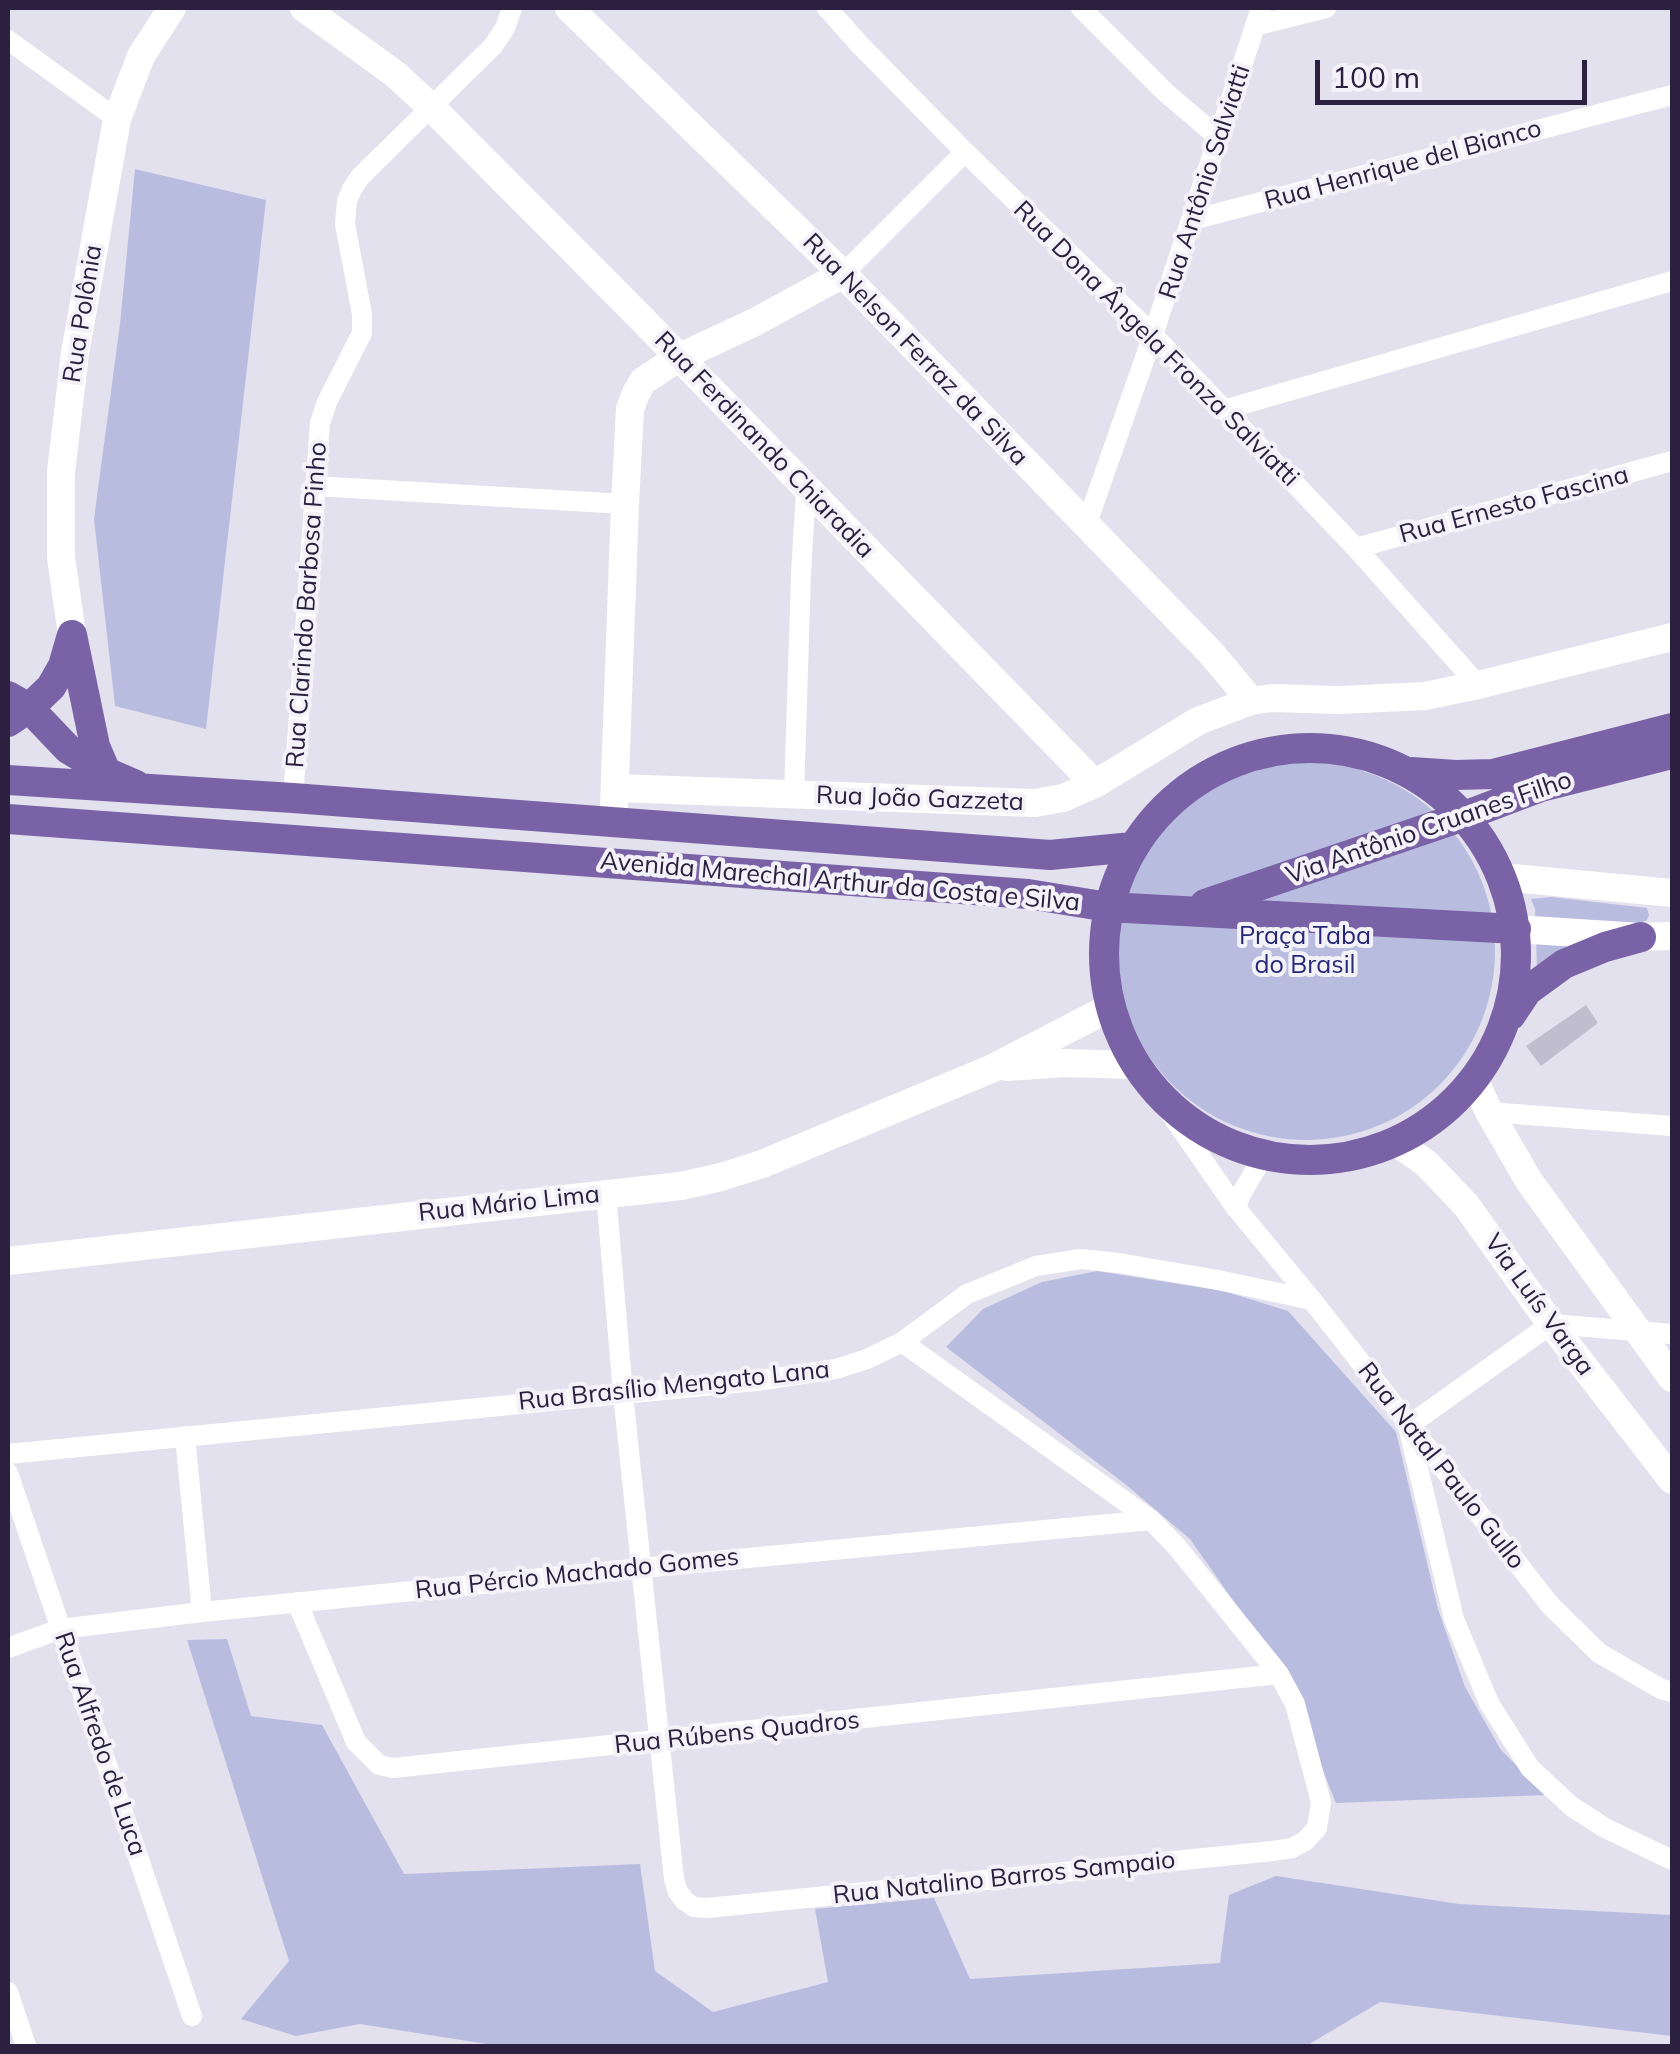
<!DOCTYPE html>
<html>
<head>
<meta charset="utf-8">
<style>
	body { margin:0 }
	#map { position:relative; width:1680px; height:2054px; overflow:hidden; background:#e3e1ed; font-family:Mulish,sans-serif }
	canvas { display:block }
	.frame { position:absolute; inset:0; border:10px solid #2b203f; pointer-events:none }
	.scale { position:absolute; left:1315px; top:60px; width:272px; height:45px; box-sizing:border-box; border:5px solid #2b203f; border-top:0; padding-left:12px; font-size:30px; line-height:35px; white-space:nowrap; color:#2b203f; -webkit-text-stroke:8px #f3f2f9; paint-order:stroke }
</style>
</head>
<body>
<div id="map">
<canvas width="1680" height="2054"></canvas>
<div class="frame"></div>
<div class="scale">100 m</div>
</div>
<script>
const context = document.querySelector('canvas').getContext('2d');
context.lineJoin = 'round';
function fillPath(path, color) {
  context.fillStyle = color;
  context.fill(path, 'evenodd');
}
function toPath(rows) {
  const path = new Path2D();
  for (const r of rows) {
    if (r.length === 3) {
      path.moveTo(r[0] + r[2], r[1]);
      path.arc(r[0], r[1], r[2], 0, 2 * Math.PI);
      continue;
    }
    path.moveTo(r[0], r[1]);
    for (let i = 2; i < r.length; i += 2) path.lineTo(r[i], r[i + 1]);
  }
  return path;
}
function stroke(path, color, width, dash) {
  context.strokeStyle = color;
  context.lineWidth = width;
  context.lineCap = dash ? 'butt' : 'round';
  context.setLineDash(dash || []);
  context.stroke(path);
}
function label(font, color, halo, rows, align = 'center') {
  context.font = font + ' Mulish,sans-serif';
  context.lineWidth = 8;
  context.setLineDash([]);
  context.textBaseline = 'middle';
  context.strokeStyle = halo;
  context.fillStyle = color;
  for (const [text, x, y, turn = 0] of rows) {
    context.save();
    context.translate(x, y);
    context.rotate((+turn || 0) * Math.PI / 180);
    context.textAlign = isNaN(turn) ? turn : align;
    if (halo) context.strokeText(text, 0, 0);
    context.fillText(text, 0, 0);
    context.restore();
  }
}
fillPath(toPath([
	[135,169,266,200,206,729,115,706,94,519,120,324],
	[1306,951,189],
	[1551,897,1647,908,1649,915,1647,920,1537,969,1535,909,1531,899],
	[1097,1271,1224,1291,1288,1311,1396,1432,1438,1609,1465,1687,1501,1750,1546,1795,1336,1803,1282,1670,1190,1539,1125,1484,946,1347,983,1309,1042,1282],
	[227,1639,251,1716,322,1725,404,1874,640,1864,655,1971,713,2012,828,1982,815,1909,934,1898,970,1979,1220,1963,1229,1895,1276,1876,1459,1904,1672,1915,1672,2036,1380,2002,1306,2046,499,2046,360,2024,296,2036,241,2019,289,1961,187,1640]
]), '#b8bde0');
fillPath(toPath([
	[1586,1005,1598,1023,1541,1066,1526,1046]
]), '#c0bdce');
stroke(toPath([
	[827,8,860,45,965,152,1153,335,1356,548,1478,685],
	[1081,8,1165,92,1218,137],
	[1258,25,1326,8],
	[8,40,117,119],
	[1192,220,1672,95],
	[843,274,965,152],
	[1223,410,1672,281],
	[314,486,625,504],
	[1086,526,1153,335,1261,8],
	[1356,548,1672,461],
	[794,796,801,574,806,490],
	[293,798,320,423,327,402,362,333,362,314,345,224,347,201,352,189,360,177,493,46,505,28,512,8],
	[1159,1097,1236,1208,1312,1300,1550,1605,1599,1653,1661,1689,1672,1692],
	[1489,1112,1672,1126],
	[606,1193,623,1394,674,1879,678,1892,685,1901,694,1907,707,1908,1273,1851,1292,1848,1305,1841,1317,1828,1321,1802,1295,1704,1279,1674,1177,1547,1151,1520,902,1342],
	[1236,1208,1240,1196,1264,1155],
	[1672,1334,1551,1324,1408,1426,1454,1619,1489,1703,1530,1768,1571,1806,1605,1828,1672,1860],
	[185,1436,202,1612],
	[8,1454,756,1381,836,1369,867,1359,902,1342,967,1294,1036,1266,1081,1259,1119,1263,1218,1280,1312,1300],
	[8,1473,192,2016],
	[297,1602,356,1742,379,1765,393,1768,1279,1674],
	[8,1648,60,1629,202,1612,642,1568,1151,1520],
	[8,1992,26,2046]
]), '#fff', 20);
stroke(toPath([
	[304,8,395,74,431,107,640,317,1095,784],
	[569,8,843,274,1212,654,1251,701],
	[72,635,61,557,61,472,75,353,117,119,141,56,172,8],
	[616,788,1035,803,1063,798,1095,784,1198,721,1251,701,1272,698,1339,700,1425,696,1478,685,1672,637],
	[614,806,625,504,630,409,636,393,643,381,678,358,755,322,843,274],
	[1502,877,1672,893],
	[1516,929,1641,937,1672,936],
	[1007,1067,1064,1063,1134,1065],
	[1474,1079,1489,1112,1529,1181,1672,1378],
	[1395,1142,1426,1163,1466,1205,1551,1324,1672,1480],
	[8,1261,681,1186,721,1177,762,1164,991,1069,1109,1008]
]), '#fff', 28);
stroke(toPath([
	[72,635,95,746,106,772,136,785],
	[8,696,29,708,68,749,106,772],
	[8,722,29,708,51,687,63,666,71,638],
	[1310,954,206],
	[1411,772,1456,775,1493,774,1672,728],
	[8,780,293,798,1050,855,1132,847],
	[8,819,1028,894,1108,907,1516,929],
	[1205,904,1464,816,1541,787,1672,754],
	[1511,1015,1527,991,1564,964,1605,947,1641,937]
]), '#7a62a6', 30);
label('25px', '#2b203f', '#f3f2f9', [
	["Rua Henrique del Bianco",1403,165,-15],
	["Rua Antônio Salviatti",1205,182,-72],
	["Rua Polônia",83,314,-81],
	["Rua Dona Ângela Fronza Salviatti",1156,344,45],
	["Rua Nelson Ferraz da Silva",915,350,46],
	["Rua Ferdinando Chiaradia",764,445,46],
	["Rua Ernesto Fascina",1514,505,-15],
	["Rua Clarindo Barbosa Pinho",307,605,-86],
	["Rua João Gazzeta",920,799,2],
	["Via Antônio Cruanes Filho",1429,828,-19],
	["Avenida Marechal Arthur da Costa e Silva",840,882,5],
	["Rua Mário Lima",509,1204,-6],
	["Via Luís Varga",1539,1305,54],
	["Rua Brasílio Mengato Lana",674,1386,-6],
	["Rua Natal Paulo Gullo",1441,1466,52],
	["Rua Pércio Machado Gomes",577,1574,-6],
	["Rua Rúbens Quadros",737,1733,-6],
	["Rua Alfredo de Luca",100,1744,71],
	["Rua Natalino Barros Sampaio",1004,1878,-6]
]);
label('25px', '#272779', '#f3f2f9', [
	["Praça Taba",1305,936],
	["do Brasil",1305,965]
]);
</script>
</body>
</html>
